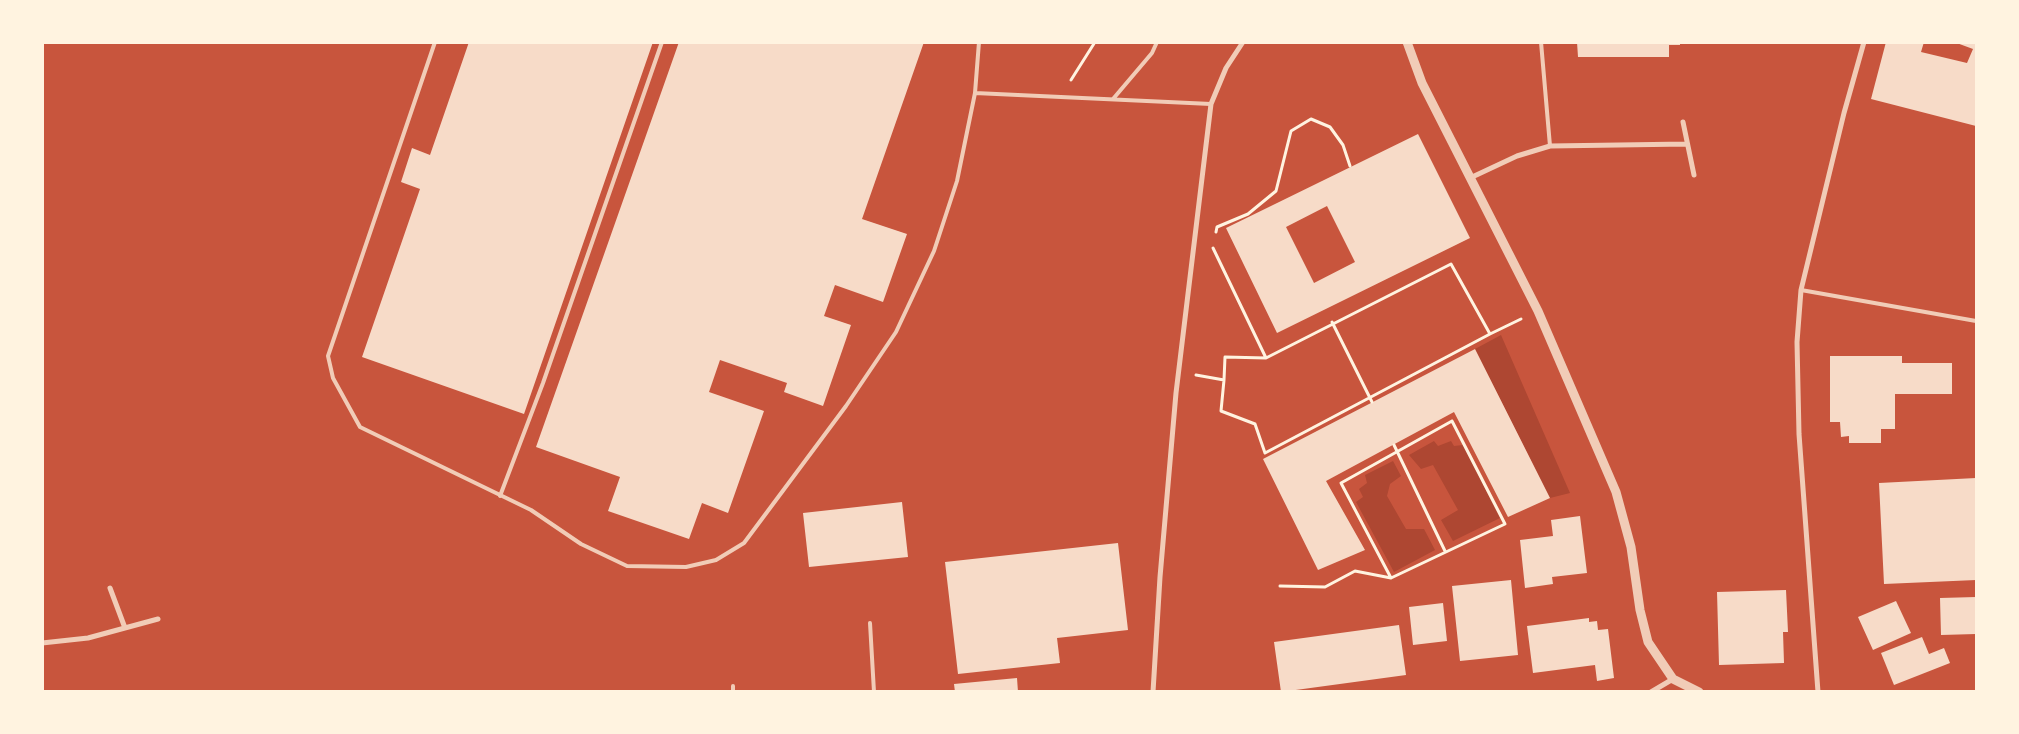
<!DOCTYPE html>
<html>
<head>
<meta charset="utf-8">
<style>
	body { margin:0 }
	#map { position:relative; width:2019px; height:734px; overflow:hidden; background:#c8553d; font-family:"PT Sans",sans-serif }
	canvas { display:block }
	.frame { position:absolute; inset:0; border:44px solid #fff3e0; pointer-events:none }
</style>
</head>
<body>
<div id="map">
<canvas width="2019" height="734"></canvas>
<div class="frame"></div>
</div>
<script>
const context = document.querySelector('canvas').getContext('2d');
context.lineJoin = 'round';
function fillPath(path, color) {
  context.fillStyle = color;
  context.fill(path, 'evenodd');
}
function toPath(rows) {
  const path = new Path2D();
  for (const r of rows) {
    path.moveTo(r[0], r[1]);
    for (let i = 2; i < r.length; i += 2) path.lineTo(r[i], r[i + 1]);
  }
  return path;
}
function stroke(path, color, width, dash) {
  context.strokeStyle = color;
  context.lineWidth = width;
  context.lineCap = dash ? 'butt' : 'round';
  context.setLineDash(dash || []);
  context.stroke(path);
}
fillPath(toPath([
	[1501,335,1570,493,1550,498,1475,349],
	[1434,441,1438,446,1451,441,1454,446,1463,445,1500,518,1453,541,1441,520,1458,510,1433,465,1421,469,1409,455],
	[1393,461,1401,476,1390,484,1387,496,1406,529,1424,529,1435,550,1394,572,1356,502,1363,497,1359,489,1367,483,1365,475]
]), '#ae4732');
fillPath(toPath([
	[469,42,653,42,524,414,362,357,420,189,401,182,412,148,430,155],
	[679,42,924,42,862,219,907,234,883,302,835,285,824,316,851,325,823,406,784,392,787,383,720,360,709,392,764,411,728,513,702,503,689,539,608,511,620,477,536,447],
	[1577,42,1680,42,1680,45,1669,45,1669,57,1578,57],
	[1886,42,1924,42,1921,52,1967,63,1973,49,1954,42,1976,42,1976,126,1871,99],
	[1418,134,1470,238,1277,333,1226,228],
	[1327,206,1355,262,1314,283,1286,227],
	[1475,349,1550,498,1508,517,1454,412,1326,481,1365,550,1318,570,1263,459],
	[1830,356,1902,356,1902,363,1952,363,1952,394,1895,394,1895,429,1881,429,1881,443,1849,443,1849,436,1841,437,1840,422,1830,422],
	[1976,478,1976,580,1884,584,1879,483],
	[902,502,908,557,809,567,803,513],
	[1580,516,1587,573,1552,577,1553,584,1525,588,1520,540,1553,536,1551,520],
	[1118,543,1128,630,1057,638,1060,663,958,674,945,562],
	[1511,580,1518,655,1460,661,1452,586],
	[1786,590,1788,632,1783,632,1784,663,1719,665,1717,592],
	[1976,597,1976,634,1941,635,1940,598],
	[1896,601,1911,633,1873,650,1858,617],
	[1443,603,1447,641,1413,645,1409,607],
	[1589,618,1589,622,1597,621,1598,630,1608,629,1614,678,1597,681,1595,665,1533,673,1527,626],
	[1399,625,1406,675,1281,692,1274,642],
	[1922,637,1929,654,1944,648,1950,663,1894,685,1881,653],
	[1017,678,1018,692,955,692,954,684]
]), '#f7dbc8');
stroke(toPath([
	[1071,80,1095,42],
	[1216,232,1217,227,1248,214,1276,191,1291,131,1311,119,1330,127,1343,145,1350,166],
	[1213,248,1266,358,1451,264,1490,334,1265,453,1255,424,1221,411,1224,380],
	[1332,322,1372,402],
	[1490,334,1521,319],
	[1196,375,1224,380,1225,357,1266,358],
	[1452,421,1505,524,1391,578,1341,483,1452,421],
	[1394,445,1445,551],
	[1280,586,1325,587,1355,571,1391,578]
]), '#fff3e0', 3);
stroke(toPath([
	[435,42,328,356,333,378,360,427,531,510,581,544,627,566,686,567,716,560,744,543,846,406,896,332,934,251,957,181,975,93,979,42],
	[1541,42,1550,146],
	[975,93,1211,104],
	[1113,99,1152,53,1157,42],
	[1801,290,1976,321],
	[500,496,543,383,662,42],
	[870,623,874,692],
	[733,692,733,686]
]), '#f1ccb7', 4);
stroke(toPath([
	[1683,122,1694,175],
	[1470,178,1517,156,1550,146,1687,144],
	[110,588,125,628],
	[42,643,88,638,158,619],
	[1153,692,1160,577,1176,393,1211,104,1226,68,1243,42],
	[1651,692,1673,679],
	[1818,692,1799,434,1797,342,1801,290,1844,113,1864,42]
]), '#f1ccb7', 5);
stroke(toPath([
	[1407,42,1422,83,1538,311,1616,492,1631,547,1640,610,1648,642,1673,679,1699,692]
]), '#f1ccb7', 9);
</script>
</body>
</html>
